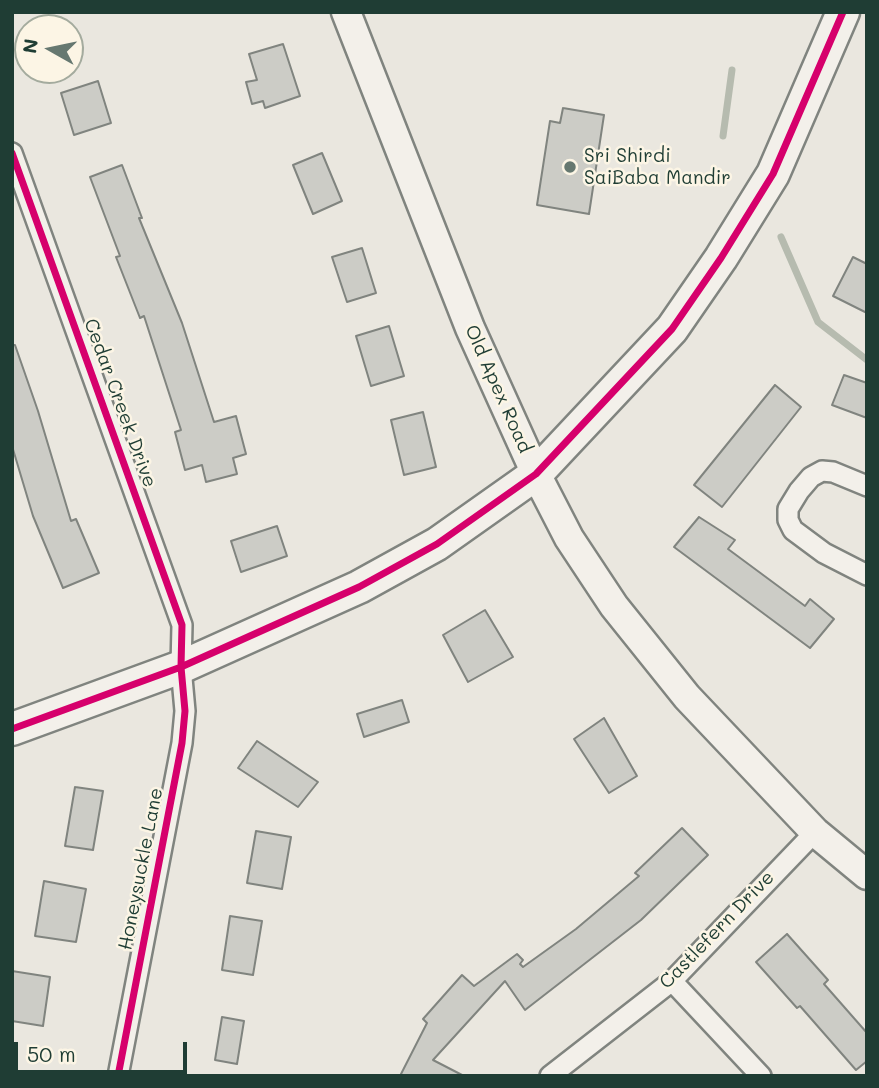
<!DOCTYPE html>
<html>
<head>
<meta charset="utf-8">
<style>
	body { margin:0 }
	#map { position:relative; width:879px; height:1088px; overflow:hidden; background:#eae7df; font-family:Mali,sans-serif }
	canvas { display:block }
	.frame { position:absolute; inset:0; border:14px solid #1f3d34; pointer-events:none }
	.north { position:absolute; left:14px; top:14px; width:70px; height:70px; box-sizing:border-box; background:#fcf5e5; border:2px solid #a4ab9e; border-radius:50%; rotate:279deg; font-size:19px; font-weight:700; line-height:28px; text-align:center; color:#1f3d34 }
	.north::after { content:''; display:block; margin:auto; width:24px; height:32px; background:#667870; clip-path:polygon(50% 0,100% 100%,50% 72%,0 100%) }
	.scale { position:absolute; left:14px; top:1042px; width:173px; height:32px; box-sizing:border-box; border:4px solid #1f3d34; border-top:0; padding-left:9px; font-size:21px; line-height:24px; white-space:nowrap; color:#1f3d34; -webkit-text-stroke:5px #fcf5e5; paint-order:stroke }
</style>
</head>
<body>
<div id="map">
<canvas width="879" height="1088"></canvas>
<div class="frame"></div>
<div class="north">N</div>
<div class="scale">50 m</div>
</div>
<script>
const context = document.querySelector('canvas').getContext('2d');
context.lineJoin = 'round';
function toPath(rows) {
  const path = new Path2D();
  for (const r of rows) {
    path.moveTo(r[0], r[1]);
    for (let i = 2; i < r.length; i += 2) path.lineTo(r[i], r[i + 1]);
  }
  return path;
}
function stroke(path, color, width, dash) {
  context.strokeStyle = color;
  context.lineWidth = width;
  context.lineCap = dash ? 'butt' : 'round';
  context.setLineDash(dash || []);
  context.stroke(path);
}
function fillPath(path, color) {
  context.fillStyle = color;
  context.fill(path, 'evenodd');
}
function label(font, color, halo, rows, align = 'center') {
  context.font = font + ' Mali,sans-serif';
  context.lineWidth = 5;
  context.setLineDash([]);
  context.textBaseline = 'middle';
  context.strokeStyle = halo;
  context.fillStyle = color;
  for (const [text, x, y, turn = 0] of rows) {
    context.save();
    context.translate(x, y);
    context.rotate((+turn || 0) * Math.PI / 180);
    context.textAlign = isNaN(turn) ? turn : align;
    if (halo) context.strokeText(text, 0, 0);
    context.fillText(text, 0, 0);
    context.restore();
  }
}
stroke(toPath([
	[723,136,732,70],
	[781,237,818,322,867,360]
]), '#b6bbaf', 7);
const building = toPath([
	[283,44,300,96,265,108,263,101,252,104,246,82,257,80,249,54,283,44],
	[98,81,111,123,74,135,61,93,98,81],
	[563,108,604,115,589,214,537,205,550,121,560,123,563,108],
	[322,153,342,201,313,214,293,165,322,153],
	[122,165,142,218,139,218,182,323,214,422,236,416,246,454,233,458,237,474,206,482,202,465,185,470,175,432,181,430,144,316,140,318,116,257,120,256,90,177,122,165],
	[362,248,376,293,347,302,332,257,362,248],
	[853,257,867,264,867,313,833,296,853,257],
	[389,326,404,376,371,386,356,336,389,326],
	[12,345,15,345,38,411,71,521,76,519,99,573,63,588,33,516,12,446,12,345],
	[844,375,867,383,867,418,832,405,844,375],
	[775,385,801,407,722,507,694,485,775,385],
	[423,412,436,467,404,475,391,420,423,412],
	[699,517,735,540,728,549,805,606,810,599,834,619,810,648,674,547,699,517],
	[277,526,287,556,241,572,231,541,277,526],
	[485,610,513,657,468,682,443,635,485,610],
	[402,700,409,722,364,737,357,714,402,700],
	[604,718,637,776,609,793,574,739,604,718],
	[257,741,318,782,298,807,238,768,257,741],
	[75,787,103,791,93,850,65,846,75,787],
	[682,828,708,855,641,920,525,1010,505,981,433,1060,464,1076,400,1076,427,1023,423,1019,462,975,474,986,517,954,523,960,520,964,523,967,576,929,639,876,635,873,682,828],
	[256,831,291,837,282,889,247,883,256,831],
	[44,881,86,889,76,942,35,936,44,881],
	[230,916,262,921,253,975,222,970,230,916],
	[787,934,828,980,824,984,867,1033,867,1061,856,1070,800,1006,797,1008,756,962,787,934],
	[12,971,50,977,43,1026,12,1021,12,971],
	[222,1017,244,1021,237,1064,215,1060,222,1017]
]);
fillPath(building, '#ccccc6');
stroke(building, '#80847f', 2);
const minor = toPath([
	[12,153,182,625,181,667,185,711,182,743,118,1076],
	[867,486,833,472,822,471,811,477,799,491,788,509,788,520,793,530,824,553,867,575],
	[672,981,761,1076],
	[550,1076,672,981,815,832]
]);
const secondary = toPath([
	[346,12,470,328,536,474,569,538,614,606,687,697,815,832,867,875]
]);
const primary = toPath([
	[12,729,181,667,359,587,437,544,536,474,672,329,721,258,773,174,843,12]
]);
stroke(minor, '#80847f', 24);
stroke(secondary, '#80847f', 33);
stroke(primary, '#80847f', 37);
stroke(minor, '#f3f0ea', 19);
stroke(secondary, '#f3f0ea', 28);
stroke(primary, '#f3f0ea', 32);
stroke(toPath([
	[12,153,182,625,181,667,185,711,182,743,118,1076],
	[12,729,181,667,359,587,437,544,536,474,672,329,721,258,773,174,843,12]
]), '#d6006c', 7);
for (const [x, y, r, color] of [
	[570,167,7,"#667870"]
]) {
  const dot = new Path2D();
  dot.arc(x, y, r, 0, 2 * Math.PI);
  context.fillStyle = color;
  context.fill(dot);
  stroke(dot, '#fcf5e5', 2.5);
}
label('19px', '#1f3d34', '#fcf5e5', [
	["Sri Shirdi",584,156],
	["SaiBaba Mandir",584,178]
], 'left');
label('19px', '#1f3d34', '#fcf5e5', [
	["Old Apex Road",498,389,66],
	["Cedar Creek Drive",120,403,70],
	["Honeysuckle Lane",141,869,-79],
	["Castlefern Drive",717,930,-46]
]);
</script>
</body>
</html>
